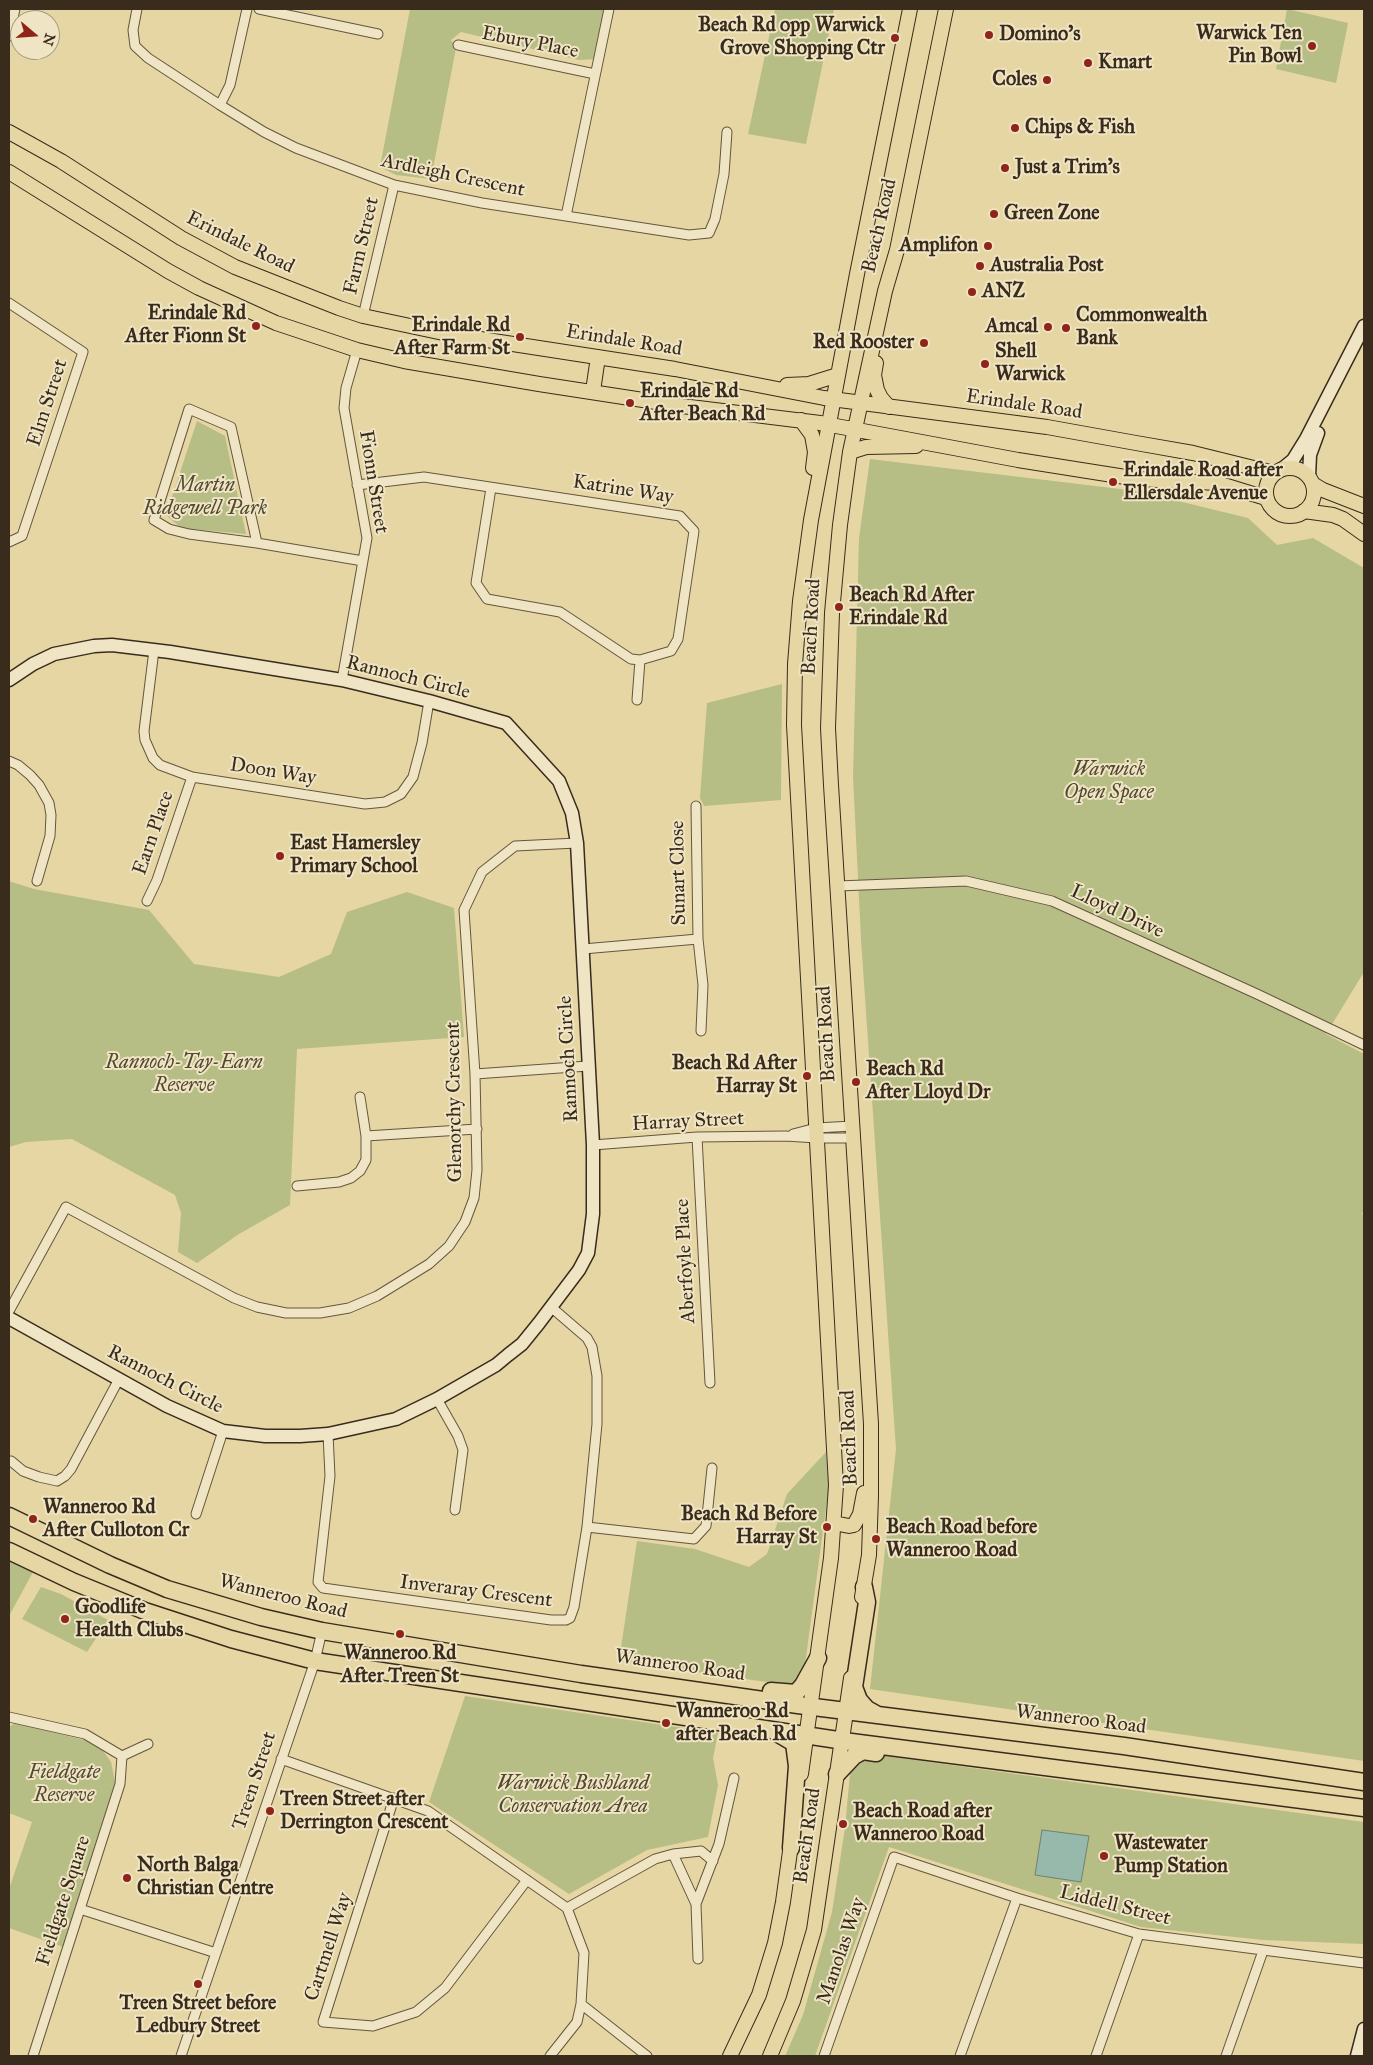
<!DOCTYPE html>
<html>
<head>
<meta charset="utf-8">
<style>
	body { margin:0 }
	#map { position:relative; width:1373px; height:2065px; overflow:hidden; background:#e6d6a4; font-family:"IM FELL Great Primer",serif }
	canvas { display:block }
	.frame { position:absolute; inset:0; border:10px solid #392c1c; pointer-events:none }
	.north { position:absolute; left:10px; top:10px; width:50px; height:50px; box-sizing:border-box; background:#efe4c4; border:1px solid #a69a81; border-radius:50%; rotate:108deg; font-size:14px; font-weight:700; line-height:20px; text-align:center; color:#392c1c }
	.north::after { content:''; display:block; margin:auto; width:18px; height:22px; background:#8f2418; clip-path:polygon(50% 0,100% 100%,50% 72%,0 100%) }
</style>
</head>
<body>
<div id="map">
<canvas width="1373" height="2065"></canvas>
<div class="frame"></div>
<div class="north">N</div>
</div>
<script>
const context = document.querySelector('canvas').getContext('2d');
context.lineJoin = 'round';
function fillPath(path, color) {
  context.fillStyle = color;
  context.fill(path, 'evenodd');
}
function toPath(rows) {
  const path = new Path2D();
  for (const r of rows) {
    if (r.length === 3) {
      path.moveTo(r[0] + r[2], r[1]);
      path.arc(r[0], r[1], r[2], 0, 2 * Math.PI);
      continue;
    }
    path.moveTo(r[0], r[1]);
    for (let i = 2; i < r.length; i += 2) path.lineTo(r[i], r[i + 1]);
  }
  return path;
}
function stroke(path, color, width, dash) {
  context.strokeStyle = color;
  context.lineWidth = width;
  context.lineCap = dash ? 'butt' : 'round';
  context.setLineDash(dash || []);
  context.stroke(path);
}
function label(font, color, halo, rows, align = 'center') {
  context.font = font + ' "IM FELL Great Primer",serif';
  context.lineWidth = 4;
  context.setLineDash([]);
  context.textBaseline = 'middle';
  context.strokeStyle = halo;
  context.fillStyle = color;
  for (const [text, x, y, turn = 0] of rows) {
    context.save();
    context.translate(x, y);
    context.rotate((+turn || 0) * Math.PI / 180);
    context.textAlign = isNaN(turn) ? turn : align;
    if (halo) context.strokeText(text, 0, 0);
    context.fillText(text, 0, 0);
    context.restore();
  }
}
fillPath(toPath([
	[410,9,608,9,597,59,579,60,461,32,451,40,456,48,431,179,396,175,380,167],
	[775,9,834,9,806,144,748,134],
	[1287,9,1348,23,1336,83,1276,69],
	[197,421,225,436,246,534,181,528,166,515],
	[870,459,1137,491,1248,518,1277,545,1313,538,1364,568,1364,972,1326,1034,1364,1054,1364,1209,1362,1214,1364,1215,1364,1761,870,1689,896,1449,861,939,853,777,859,538],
	[782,684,781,800,704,806,700,798,707,703],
	[9,881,34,889,149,910,194,964,279,977,331,954,347,912,407,892,454,908,464,1037,297,1049,290,1205,239,1234,197,1263,178,1252,181,1213,175,1195,72,1139,26,1142,9,1147],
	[826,1452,829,1486,802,1687,619,1661,637,1541,695,1549,749,1567,767,1554,787,1494],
	[9,1559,33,1572,9,1616],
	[41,1587,61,1594,108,1620,87,1652,22,1619],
	[465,1696,718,1733,713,1758,718,1785,708,1837,647,1850,569,1894,429,1802],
	[15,1723,84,1740,101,1748,111,1762,115,1782,63,1947,9,1928,9,1889,32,1822,9,1813,9,1727],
	[871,1754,1364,1822,1364,1944,1263,1940,1141,1927,889,1847,815,2056,785,2056,803,2015,832,1912,845,1828,850,1773]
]), '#b6bd85');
const water = toPath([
	[1042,1830,1089,1836,1081,1882,1035,1875,1042,1830]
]);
fillPath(water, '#96b9ab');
stroke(water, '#718172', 1);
const street = toPath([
	[137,9,133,30,135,46,148,58,220,105,264,132,296,148,394,185,482,203,566,216,609,9],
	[259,9,378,34],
	[9,36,15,9],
	[458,45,595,74],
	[220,105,230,85,247,9],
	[566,216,689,235,709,233,715,219,724,174,727,132],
	[9,303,83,352,22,536,9,542],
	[363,316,394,185],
	[357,485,424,477,680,516,694,531,678,639,671,651,640,660,631,659,560,612,487,599,476,583,491,488],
	[257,543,231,427,189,409,154,520,169,529,189,534,257,543,363,561],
	[154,650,144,731,145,740,153,758,160,765,192,777,352,802,365,804,385,802,401,794,413,777,422,743,429,701],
	[342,680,367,538,344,408,346,388,357,350],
	[637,700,640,660],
	[9,761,18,765,30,775,39,785,49,803,51,815,50,836,37,881],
	[696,806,698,939,703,985,701,1031],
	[838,886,966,881,1052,901,1257,994,1364,1045],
	[147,901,157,880,192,777],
	[583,949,698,939],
	[475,1074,588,1066],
	[793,1134,816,1128,852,1126],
	[366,1136,477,1129],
	[697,1137,710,1383],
	[593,1145,697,1137,785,1136,817,1138,853,1138],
	[297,1186,339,1182,351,1178,360,1171,366,1160,366,1136,360,1097],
	[9,1311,66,1207,234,1298,257,1307,286,1313,320,1313,349,1308,377,1296,429,1264,449,1246,465,1222,474,1198,477,1170,475,1074,464,910,482,872,515,846,577,843],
	[437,1399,458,1436,463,1450,455,1510],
	[328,1434,330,1476,318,1582,323,1588,551,1620,566,1620,570,1618,574,1607,587,1527,597,1424,597,1376,592,1347,587,1338,551,1307],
	[11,1461,23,1471,39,1477,57,1481,65,1476,71,1469,119,1379],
	[196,1514,223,1431],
	[587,1527,694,1539,706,1526,712,1468],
	[9,1717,85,1734,122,1756],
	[122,1756,148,1744],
	[281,1759,428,1811,567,1908,584,1953,581,2004,577,2022,550,2056],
	[394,1798,323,2022,373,2026,416,2012,445,1988,527,1880],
	[673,1854,701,1851,713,1861],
	[696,1904,719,1844,734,1778],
	[567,1908,655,1859,673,1854,696,1904,698,1959],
	[80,1909,216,1953],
	[581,2004,647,2056],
	[33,2056,120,1784,122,1756],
	[181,2056,315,1661,322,1631],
	[824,2056,894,1857,1017,1898,1139,1934,1364,1963],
	[960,2056,1017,1898],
	[1096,2056,1139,1934],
	[1226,2056,1263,1951]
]);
const secondary = toPath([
	[1282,469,1293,460,1306,439,1364,326],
	[1309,477,1310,455,1318,433],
	[9,680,33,664,54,654,94,646,112,645,170,652,342,680,429,701,506,723,559,781,572,813,577,843,593,1145,593,1214,588,1253,579,1270,539,1323,522,1344,508,1355,496,1365,437,1399,396,1419,328,1434,300,1436,265,1436,223,1431,167,1406,9,1318],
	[1357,2056,1364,2029]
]);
const primary = toPath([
	[9,132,61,161,181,238,235,267,339,308,363,316,448,334,675,369,824,398,1047,427,1136,443,1193,453,1274,473],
	[9,172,168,271,199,288,276,323,357,350,404,361,539,384,682,406,820,423,1018,460,1138,479,1217,483,1266,498],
	[876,363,874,375,877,390,881,398,889,407],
	[787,385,809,384,838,375],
	[593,391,598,357],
	[801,420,812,435,815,452,813,468],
	[850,452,866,447,916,446],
	[1290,492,24],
	[1313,484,1323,490,1364,506],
	[1304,511,1333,515,1343,519,1364,534],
	[834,1523,849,1526,854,1525,860,1514,864,1493],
	[862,1597,869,1555,871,1496,871,1424,831,785,828,728,832,613,840,525,850,452,885,291,897,250,946,9],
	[801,1774,831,1558,836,1485,794,725,795,664,800,601,811,520,857,274,910,9],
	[730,2056,759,1995,775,1943,783,1902,792,1837],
	[770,2056,793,2001,814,1930,851,1678]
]);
const highway = toPath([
	[9,1516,110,1565,167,1589,261,1617,322,1631,581,1674,798,1705,1124,1746,1364,1782],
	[9,1551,74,1582,145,1611,231,1639,315,1661,851,1742,1364,1808],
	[864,1587,867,1602,854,1687,859,1700,867,1709,876,1714],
	[771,1691,796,1693,803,1685,818,1658],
	[777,1733,794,1743,797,1766,791,1848],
	[837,1774,854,1756,863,1751,876,1753]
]);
stroke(street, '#64563e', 11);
stroke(secondary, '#392c1c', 15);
stroke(primary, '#392c1c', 16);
stroke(highway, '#392c1c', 19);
stroke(street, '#efe4c4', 9);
stroke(secondary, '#efe4c4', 12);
stroke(primary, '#e6d6a4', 14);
stroke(highway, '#e6d6a4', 16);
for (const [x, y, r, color] of [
	[989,35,5,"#8f2418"],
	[895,38,5,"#8f2418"],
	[1312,46,5,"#8f2418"],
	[1088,63,5,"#8f2418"],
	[1047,80,5,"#8f2418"],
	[1015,128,5,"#8f2418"],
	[1005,168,5,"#8f2418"],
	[994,214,5,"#8f2418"],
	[988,246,5,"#8f2418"],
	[980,266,5,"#8f2418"],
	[972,292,5,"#8f2418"],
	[256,326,5,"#8f2418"],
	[1048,327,5,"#8f2418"],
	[1066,328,5,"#8f2418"],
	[520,337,5,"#8f2418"],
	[924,343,5,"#8f2418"],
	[985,364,5,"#8f2418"],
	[630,403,5,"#8f2418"],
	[1113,482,5,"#8f2418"],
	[839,607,5,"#8f2418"],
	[280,856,5,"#8f2418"],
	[807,1076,5,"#8f2418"],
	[856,1082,5,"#8f2418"],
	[33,1519,5,"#8f2418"],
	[827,1527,5,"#8f2418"],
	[876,1539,5,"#8f2418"],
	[65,1619,5,"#8f2418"],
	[400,1634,5,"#8f2418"],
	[666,1723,5,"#8f2418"],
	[270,1811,5,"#8f2418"],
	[843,1824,5,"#8f2418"],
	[1104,1856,5,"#8f2418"],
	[127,1878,5,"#8f2418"],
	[198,1984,5,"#8f2418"]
]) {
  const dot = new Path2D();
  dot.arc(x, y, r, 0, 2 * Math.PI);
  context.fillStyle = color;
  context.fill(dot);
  stroke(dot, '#efe4c4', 2);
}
label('bold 20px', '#392c1c', '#efe4c4', [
	["Beach Rd opp Warwick",885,26,"right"],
	["Grove Shopping Ctr",885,49,"right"],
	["Warwick Ten",1302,34,"right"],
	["Pin Bowl",1302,57,"right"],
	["Domino's",999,35],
	["Kmart",1098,63],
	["Coles",1037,80,"right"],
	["Chips & Fish",1025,128],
	["Just a Trim's",1015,168],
	["Green Zone",1004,214],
	["Amplifon",978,246,"right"],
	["Australia Post",990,266],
	["ANZ",982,292],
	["Erindale Rd",246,314,"right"],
	["After Fionn St",246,337,"right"],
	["Commonwealth",1076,316],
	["Bank",1076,339],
	["Erindale Rd",510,326,"right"],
	["After Farm St",510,349,"right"],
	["Amcal",1038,327,"right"],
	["Red Rooster",914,343,"right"],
	["Shell",995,352],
	["Warwick",995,375],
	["Erindale Rd",640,392],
	["After Beach Rd",640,415],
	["Erindale Road after",1123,471],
	["Ellersdale Avenue",1123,494],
	["Beach Rd After",849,596],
	["Erindale Rd",849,619],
	["East Hamersley",290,844],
	["Primary School",290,867],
	["Beach Rd After",797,1064,"right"],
	["Harray St",797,1087,"right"],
	["Beach Rd",866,1070],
	["After Lloyd Dr",866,1093],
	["Wanneroo Rd",43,1508],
	["After Culloton Cr",43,1531],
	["Beach Rd Before",817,1515,"right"],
	["Harray St",817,1538,"right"],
	["Beach Road before",886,1528],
	["Wanneroo Road",886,1551],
	["Goodlife",75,1608],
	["Health Clubs",75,1631],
	["Wanneroo Rd",400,1654,"center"],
	["After Treen St",400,1677,"center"],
	["Wanneroo Rd",676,1712],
	["after Beach Rd",676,1735],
	["Treen Street after",280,1800],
	["Derrington Crescent",280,1823],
	["Beach Road after",853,1812],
	["Wanneroo Road",853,1835],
	["Wastewater",1114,1844],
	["Pump Station",1114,1867],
	["North Balga",137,1866],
	["Christian Centre",137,1889],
	["Treen Street before",198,2004,"center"],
	["Ledbury Street",198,2027,"center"]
], 'left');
label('20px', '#392c1c', '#efe4c4', [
	["Ebury Place",530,43,11],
	["Ardleigh Crescent",453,176,12],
	["Beach Road",880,226,-77],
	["Erindale Road",240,243,26],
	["Farm Street",362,246,-77],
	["Erindale Road",624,341,9],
	["Elm Street",48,403,-72],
	["Erindale Road",1024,405,8],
	["Fionn Street",373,482,81],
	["Katrine Way",623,490,9],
	["Beach Road",812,627,-87],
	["Rannoch Circle",408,678,14],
	["Doon Way",273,772,9],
	["Earn Place",154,833,-71],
	["Sunart Close",679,873,-91],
	["Lloyd Drive",1117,912,25],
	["Beach Road",827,1034,-93],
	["Rannoch Circle",569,1059,-93],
	["Glenorchy Crescent",455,1102,-91],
	["Harray Street",688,1122,-3],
	["Aberfoyle Place",686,1261,-93],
	["Rannoch Circle",165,1380,27],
	["Beach Road",850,1438,-92],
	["Inveraray Crescent",476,1592,7],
	["Wanneroo Road",283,1597,14],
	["Wanneroo Road",680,1666,8],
	["Wanneroo Road",1081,1720,7],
	["Treen Street",255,1781,-72],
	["Beach Road",808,1836,-82],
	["Fieldgate Square",64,1901,-72],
	["Liddell Street",1115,1906,14],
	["Cartmell Way",329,1947,-72],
	["Manolas Way",842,1951,-71]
]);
label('italic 20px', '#524931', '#efe4c4', [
	["Martin",205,486],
	["Ridgewell Park",205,509],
	["Warwick",1109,770],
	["Open Space",1109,793],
	["Rannoch-Tay-Earn",184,1063],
	["Reserve",184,1086],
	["Fieldgate",64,1773],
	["Reserve",64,1796],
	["Warwick Bushland",573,1784],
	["Conservation Area",573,1807]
]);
</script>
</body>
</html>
